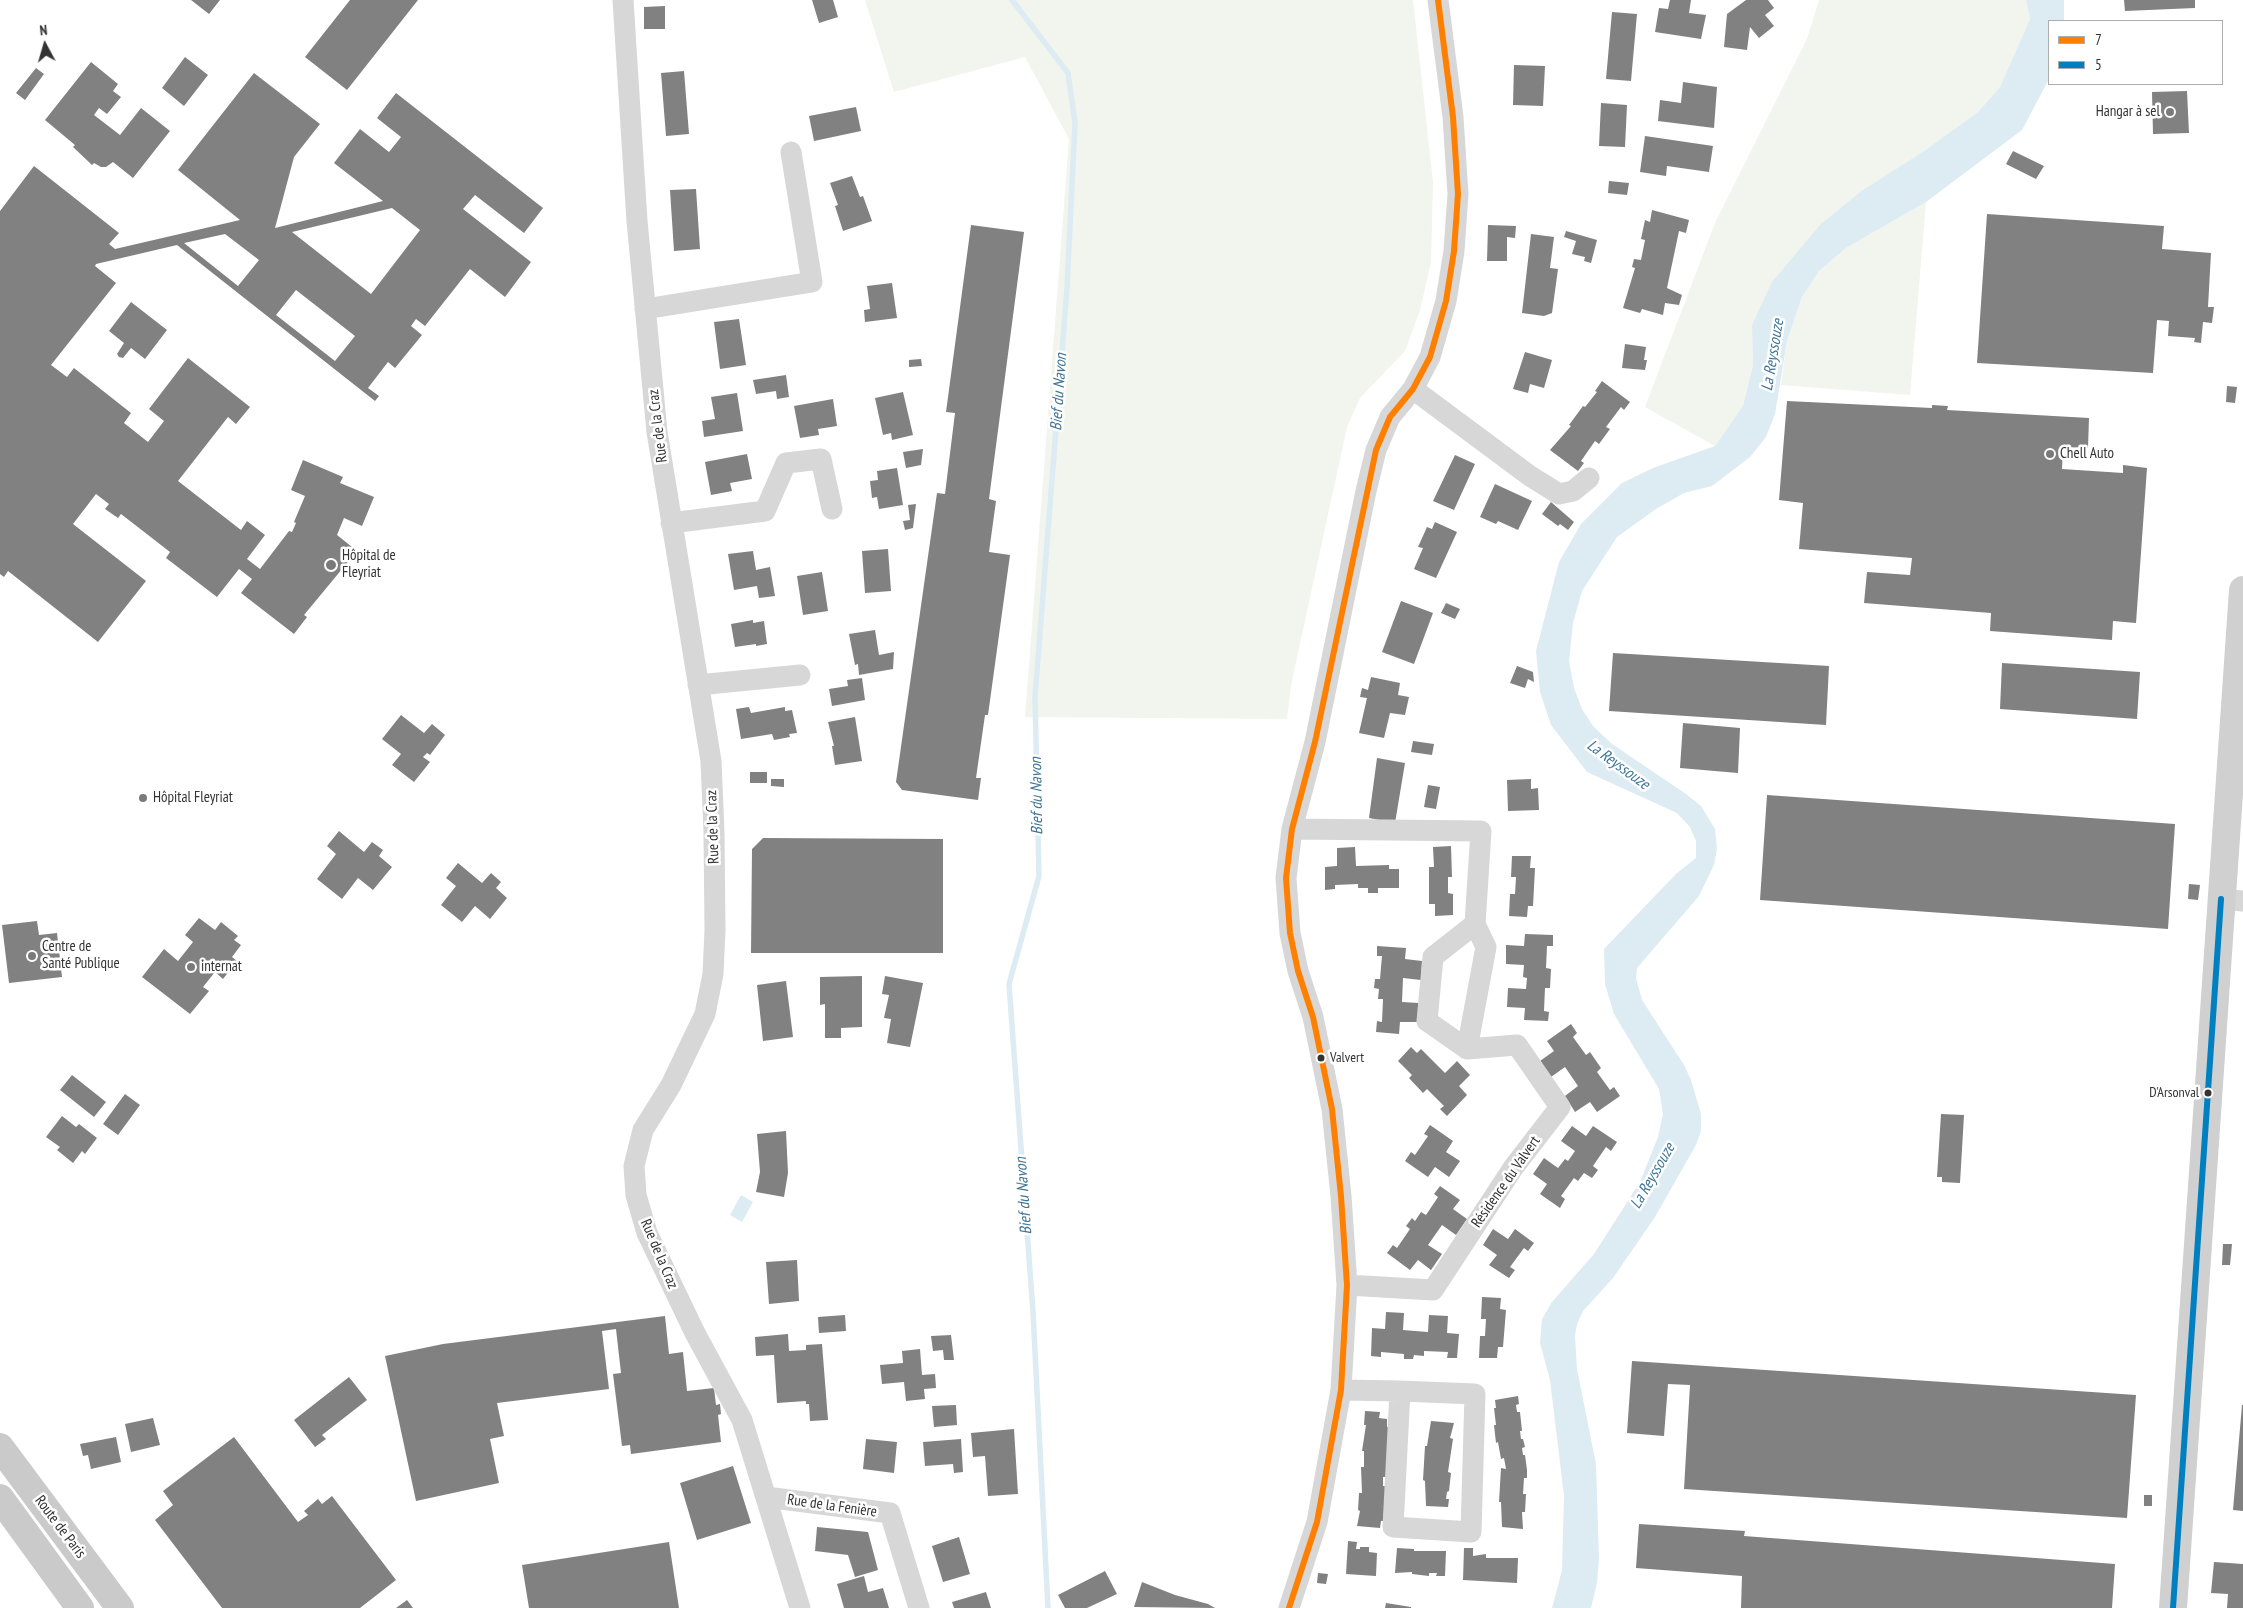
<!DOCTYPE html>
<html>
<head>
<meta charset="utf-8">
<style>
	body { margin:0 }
	#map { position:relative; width:2243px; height:1608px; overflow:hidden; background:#fff; font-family:"PT Sans Narrow",sans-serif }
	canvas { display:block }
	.legend { position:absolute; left:2048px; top:20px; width:175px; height:65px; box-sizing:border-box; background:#fff; border:1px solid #adadad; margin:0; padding:6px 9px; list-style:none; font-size:15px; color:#333 }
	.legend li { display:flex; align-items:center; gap:10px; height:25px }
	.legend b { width:25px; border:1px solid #adadad }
	.north { position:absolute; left:20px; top:20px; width:50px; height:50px; -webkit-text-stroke:4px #fff; paint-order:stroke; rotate:354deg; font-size:14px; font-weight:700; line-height:20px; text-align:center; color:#333 }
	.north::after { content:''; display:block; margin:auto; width:18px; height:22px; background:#333; clip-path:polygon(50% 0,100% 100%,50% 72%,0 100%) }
</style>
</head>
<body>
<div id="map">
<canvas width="2243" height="1608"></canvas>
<ul class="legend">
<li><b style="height:6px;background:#ff8000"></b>7</li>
<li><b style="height:6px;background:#0080c0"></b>5</li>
</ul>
<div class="north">N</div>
</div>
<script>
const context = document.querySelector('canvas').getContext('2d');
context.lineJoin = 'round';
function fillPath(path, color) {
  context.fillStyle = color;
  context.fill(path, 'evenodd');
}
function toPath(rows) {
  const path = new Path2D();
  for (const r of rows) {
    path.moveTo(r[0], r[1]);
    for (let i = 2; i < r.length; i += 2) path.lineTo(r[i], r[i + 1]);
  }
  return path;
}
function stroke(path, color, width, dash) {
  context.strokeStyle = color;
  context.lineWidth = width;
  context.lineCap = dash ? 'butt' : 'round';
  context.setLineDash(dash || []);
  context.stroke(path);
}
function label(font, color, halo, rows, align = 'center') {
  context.font = font + ' "PT Sans Narrow",sans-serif';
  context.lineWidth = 5;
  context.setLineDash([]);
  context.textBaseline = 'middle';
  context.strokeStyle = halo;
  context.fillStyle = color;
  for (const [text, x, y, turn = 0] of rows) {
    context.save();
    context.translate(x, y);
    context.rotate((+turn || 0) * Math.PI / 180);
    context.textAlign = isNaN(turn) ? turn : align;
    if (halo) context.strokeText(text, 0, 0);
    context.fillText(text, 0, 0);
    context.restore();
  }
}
fillPath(toPath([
	[865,0,1413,0,1433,182,1431,262,1420,310,1405,351,1360,398,1347,427,1291,685,1287,719,1025,717,1069,139,1025,57,894,92],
	[1819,0,2026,0,2030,19,2000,87,1978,112,1924,151,1863,190,1752,324,1753,365,1743,406,1715,446,1645,407,1715,223,1807,39],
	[1926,202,1910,395,1781,385,1787,341,1802,297,1819,271,1846,248]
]), '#f1f5ed');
fillPath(toPath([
	[2026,0,2064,0,2064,21,2049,21,2049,79,2022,130,1926,202,1846,248,1819,271,1802,297,1787,341,1775,414,1766,437,1750,457,1712,486,1684,493,1656,509,1617,537,1582,591,1573,623,1569,661,1574,688,1582,709,1593,726,1612,744,1686,794,1701,806,1715,829,1717,849,1714,865,1699,896,1637,968,1636,978,1642,1000,1684,1065,1691,1080,1701,1114,1701,1131,1696,1145,1655,1217,1613,1278,1583,1311,1577,1324,1575,1336,1577,1369,1596,1464,1599,1559,1597,1583,1591,1608,1552,1608,1562,1570,1564,1496,1550,1380,1540,1343,1542,1319,1552,1302,1594,1254,1640,1182,1658,1137,1663,1114,1659,1089,1614,1014,1605,984,1604,949,1676,874,1696,858,1696,841,1690,827,1677,813,1587,772,1551,725,1540,692,1536,651,1559,562,1581,524,1622,483,1653,468,1715,446,1743,406,1753,365,1752,325,1772,282,1821,224,1863,190,1924,151,1978,112,2000,87,2030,19],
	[741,1195,753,1202,742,1222,730,1215]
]), '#ddebf3');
stroke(toPath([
	[1012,0,1068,73,1075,123,1067,288,1035,697,1039,876,1009,984,1033,1312,1048,1608]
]), '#ddebf3', 5.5);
fillPath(toPath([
	[191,0,220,0,209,14],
	[350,0,418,0,347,90,305,57],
	[812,0,833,0,838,17,819,23],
	[1670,0,1691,0,1689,13,1706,15,1701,39,1655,32,1659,8,1668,9],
	[1746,0,1768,0,1774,8,1765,15,1774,26,1759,38,1750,27,1747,50,1724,47,1727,14],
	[2124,0,2195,0,2195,8,2125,11],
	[665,6,665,29,644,29,644,7],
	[1612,12,1637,14,1631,81,1606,79],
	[185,57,208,75,184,106,162,88],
	[91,62,118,84,113,91,121,97,107,114,99,108,94,115,120,135,141,108,170,131,133,178,113,162,106,167,101,167,94,163,92,165,73,147,75,145,45,120],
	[1514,65,1545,66,1543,106,1513,105],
	[36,68,44,74,25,100,16,93],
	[684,71,689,134,666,136,661,73],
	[254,73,320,124,294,157,275,228,383,201,334,163,360,129,389,152,401,137,377,118,396,93,543,208,524,233,475,195,463,209,531,262,505,297,470,269,425,326,416,319,411,326,422,335,395,368,388,362,368,388,379,396,375,401,177,245,96,264,95,266,116,283,51,365,67,377,74,368,131,413,124,423,148,442,164,421,149,409,188,358,250,407,236,424,228,417,178,481,241,530,247,521,265,535,247,559,260,569,289,531,292,532,296,523,294,522,305,496,291,490,303,460,343,477,340,483,374,497,362,526,344,518,337,535,357,551,304,615,307,617,294,634,241,593,252,579,239,569,217,597,166,558,170,552,121,514,118,518,105,509,109,504,96,494,73,524,146,581,98,642,8,571,4,577,0,574,0,211,34,166,119,233,109,244,115,249,240,220,178,170],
	[392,208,420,230,371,294,292,232],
	[225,234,259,260,238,286,184,243],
	[296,290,355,336,335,361,276,315],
	[1683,82,1717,87,1714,128,1658,121,1660,100,1681,103],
	[2187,91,2189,133,2153,134,2152,92],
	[1601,103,1627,105,1625,147,1599,146],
	[856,107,861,131,814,141,809,116],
	[1645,136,1713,146,1709,172,1667,166,1666,176,1640,172],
	[2013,151,2044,166,2036,179,2006,164],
	[852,176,860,197,863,196,872,221,843,231,835,206,838,205,830,183],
	[1609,181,1629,183,1627,195,1608,193],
	[696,189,700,249,674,251,670,190],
	[1652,210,1689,220,1686,233,1679,231,1667,288,1682,295,1679,305,1665,303,1663,315,1642,309,1640,313,1623,308,1635,268,1632,267,1634,259,1641,260,1645,240,1641,239,1645,220,1650,222],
	[1987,214,2164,226,2162,249,2211,253,2208,307,2214,307,2212,323,2203,322,2201,343,2194,342,2195,338,2168,336,2169,321,2157,320,2153,373,1977,363],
	[971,225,1024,232,989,499,996,501,989,552,1010,555,988,715,985,715,976,778,981,778,978,800,902,790,896,782,937,493,945,494,955,413,946,412],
	[1488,225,1516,226,1515,238,1507,237,1507,261,1487,261],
	[1566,231,1597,240,1591,263,1584,261,1585,257,1572,254,1576,241,1564,237],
	[1531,234,1554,237,1550,268,1558,269,1552,313,1544,316,1522,313],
	[892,283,897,318,865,322,864,310,870,309,867,286],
	[131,302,167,330,145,359,131,348,123,358,119,357,117,354,124,343,109,331],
	[739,319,746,365,720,369,714,322],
	[1625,344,1646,347,1644,360,1647,360,1645,370,1622,368],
	[1525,352,1552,360,1544,388,1530,384,1528,393,1513,389],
	[921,359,922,366,909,367,909,360],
	[786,375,789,397,777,399,776,391,756,394,753,380],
	[1602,381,1630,402,1624,410,1621,407,1606,427,1610,429,1599,444,1595,441,1581,461,1584,463,1578,471,1550,450,1571,426,1569,425,1583,406,1585,407,1597,392,1595,391],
	[2227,386,2237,387,2235,403,2226,402],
	[903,392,913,435,892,440,891,433,883,435,875,398],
	[737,393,743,431,704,437,702,421,715,419,711,397],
	[833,399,837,426,818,429,819,435,800,438,794,406],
	[1787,401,1932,408,1932,405,1948,406,1947,410,2089,418,2088,448,2063,447,2062,469,2123,473,2123,465,2147,468,2136,623,2113,621,2112,640,1990,631,1991,613,1864,603,1867,572,1910,575,1912,558,1799,549,1803,503,1779,500],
	[923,449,921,465,906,468,903,452],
	[747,454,752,479,730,483,732,491,711,495,705,462],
	[1455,455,1475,464,1454,510,1433,501],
	[897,468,903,505,879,509,877,497,872,498,870,481,878,480,877,471],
	[1495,484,1532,501,1518,530,1498,521,1496,524,1480,517],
	[1551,502,1574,522,1568,530,1560,524,1558,526,1542,514],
	[916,504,913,528,905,530,903,521,910,520,908,505],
	[1435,522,1457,532,1436,578,1414,569,1423,548,1418,547,1427,527,1432,529],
	[888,549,891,591,865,593,862,551],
	[753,551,756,570,770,567,775,596,759,598,757,586,734,590,728,554],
	[822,572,828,611,803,615,797,576],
	[1401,601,1433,613,1414,664,1382,652],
	[1446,603,1460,609,1455,619,1441,613],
	[753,620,753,623,764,621,767,644,756,646,756,644,735,647,731,624],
	[875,630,879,655,894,652,893,669,859,675,858,664,855,665,849,634],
	[1613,653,1829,666,1826,725,1609,711],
	[2002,663,2140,672,2137,719,2000,709],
	[1517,666,1533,672,1534,682,1528,679,1525,688,1510,683],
	[1371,677,1400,683,1398,695,1409,697,1405,715,1390,713,1384,738,1359,733,1367,698,1360,697,1362,688,1368,690],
	[862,678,865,700,832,706,829,689,848,686,847,680],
	[749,707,751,713,785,707,785,711,792,710,797,733,789,734,790,737,774,740,772,734,741,739,736,709],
	[401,715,424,733,432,724,445,735,430,755,427,753,423,757,430,762,414,782,392,765,401,754,382,739],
	[855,717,862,761,835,765,832,746,834,746,828,722],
	[1683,723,1740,728,1738,773,1680,768],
	[1413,741,1434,744,1432,755,1411,752],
	[1377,758,1405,763,1395,823,1369,818],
	[750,772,767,772,767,783,750,783],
	[771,779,784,779,784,787,771,786],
	[1531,779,1531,789,1538,788,1539,810,1508,811,1507,780],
	[1428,785,1440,787,1436,809,1424,807],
	[1767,795,2175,824,2168,929,1760,900],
	[339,831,364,852,372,842,383,850,379,856,392,867,373,890,358,878,342,899,317,879,336,854,327,846],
	[763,838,943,839,943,953,751,953,752,849],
	[1451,846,1452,877,1448,877,1448,893,1453,894,1453,915,1435,916,1435,904,1429,904,1429,867,1434,867,1433,847],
	[1355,847,1356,866,1389,865,1389,869,1399,869,1399,888,1378,888,1378,893,1368,893,1368,888,1358,888,1358,884,1335,885,1335,889,1325,890,1325,867,1337,866,1337,848],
	[1512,856,1531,856,1530,868,1535,868,1533,906,1528,906,1527,917,1509,916,1510,894,1515,894,1516,877,1511,877],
	[458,863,482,883,491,873,501,882,496,888,507,898,490,919,475,906,462,922,441,905,456,886,446,878],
	[2189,884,2200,885,2198,900,2188,899],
	[199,918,215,930,221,922,238,936,234,940,241,945,232,957,237,961,223,979,215,972,203,987,209,991,190,1014,142,977,164,949,178,961,193,942,185,935],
	[37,921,39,935,57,933,62,977,9,983,2,925],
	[1525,934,1553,935,1553,946,1547,946,1546,968,1551,969,1550,988,1545,988,1544,1011,1549,1012,1548,1021,1524,1020,1525,1008,1507,1007,1508,988,1526,989,1527,978,1523,977,1524,965,1506,964,1506,945,1524,946],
	[1377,946,1406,948,1405,959,1422,961,1421,980,1403,978,1402,1002,1419,1003,1418,1022,1400,1022,1399,1034,1376,1032,1377,1021,1382,1022,1383,999,1378,999,1379,989,1374,988,1375,979,1380,979,1382,956,1377,956],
	[862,976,862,1027,841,1028,841,1038,825,1038,825,1004,820,1005,820,977],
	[885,976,923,983,910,1047,887,1043,891,1019,884,1018,889,995,882,994],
	[786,981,793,1037,763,1041,757,985],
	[1571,1024,1577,1033,1573,1037,1586,1055,1590,1052,1601,1068,1597,1072,1610,1090,1614,1087,1620,1096,1597,1112,1590,1102,1575,1112,1565,1096,1578,1086,1565,1067,1551,1077,1540,1061,1554,1051,1547,1041],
	[1411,1047,1417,1053,1421,1049,1445,1073,1457,1061,1470,1075,1459,1086,1467,1095,1447,1116,1440,1109,1444,1106,1427,1089,1423,1093,1409,1078,1412,1075,1398,1061],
	[72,1075,106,1102,94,1117,60,1090],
	[125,1094,140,1105,118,1135,103,1124],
	[1941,1114,1964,1115,1960,1183,1942,1182,1942,1177,1937,1177],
	[62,1116,76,1127,79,1124,97,1138,85,1154,82,1151,73,1163,57,1150,60,1147,46,1137],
	[1430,1125,1453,1141,1446,1152,1460,1161,1449,1177,1435,1167,1428,1177,1405,1161,1411,1152,1415,1155,1428,1136,1424,1134],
	[1572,1126,1586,1136,1593,1126,1617,1142,1611,1151,1606,1147,1593,1166,1598,1170,1592,1178,1584,1173,1578,1181,1574,1178,1561,1196,1565,1199,1560,1208,1540,1194,1547,1184,1533,1174,1544,1158,1558,1168,1565,1159,1568,1161,1575,1151,1561,1141],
	[786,1131,788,1173,784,1197,756,1192,760,1172,757,1134],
	[1440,1186,1460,1200,1453,1209,1467,1219,1456,1235,1442,1225,1428,1245,1442,1254,1431,1270,1418,1260,1410,1270,1387,1253,1393,1245,1397,1248,1410,1229,1406,1226,1412,1218,1415,1221,1421,1212,1426,1215,1438,1197,1434,1194],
	[1493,1229,1508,1239,1515,1229,1534,1243,1528,1251,1524,1248,1510,1267,1515,1270,1509,1278,1489,1265,1497,1255,1483,1245],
	[2223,1244,2232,1244,2230,1265,2222,1265],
	[797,1260,799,1301,769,1304,766,1262],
	[1482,1297,1501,1298,1500,1309,1506,1310,1503,1347,1498,1347,1497,1358,1479,1358,1480,1336,1485,1336,1486,1319,1481,1319],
	[1386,1312,1404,1313,1403,1330,1415,1331,1428,1332,1429,1315,1448,1316,1447,1333,1459,1334,1457,1358,1447,1358,1448,1352,1424,1351,1424,1356,1414,1355,1413,1359,1404,1359,1404,1354,1381,1352,1381,1357,1371,1356,1372,1328,1385,1329],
	[845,1315,846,1331,819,1333,818,1317],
	[665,1316,669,1354,683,1352,687,1391,714,1388,716,1405,720,1404,721,1414,718,1415,721,1442,631,1454,630,1445,622,1446,613,1374,621,1373,616,1329,602,1331,609,1389,497,1403,504,1436,490,1439,499,1483,416,1501,385,1356,443,1344],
	[788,1334,789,1351,806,1350,806,1345,822,1344,828,1420,810,1421,809,1404,806,1404,806,1401,777,1403,774,1355,756,1356,755,1337],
	[951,1335,954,1360,944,1360,943,1350,933,1351,931,1336],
	[920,1349,922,1375,935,1374,936,1388,924,1389,925,1399,906,1401,904,1382,882,1384,880,1365,903,1363,902,1351],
	[1632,1361,2136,1395,2127,1518,1684,1489,1690,1385,1668,1384,1664,1436,1627,1433],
	[349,1377,367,1400,322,1435,326,1439,315,1447,294,1420],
	[1518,1396,1519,1404,1516,1405,1517,1412,1520,1412,1522,1431,1520,1431,1521,1439,1523,1439,1525,1447,1522,1448,1523,1455,1525,1455,1527,1470,1527,1478,1524,1478,1523,1494,1526,1494,1525,1512,1522,1512,1523,1529,1502,1527,1501,1502,1499,1502,1501,1468,1506,1469,1504,1458,1501,1459,1498,1442,1496,1443,1494,1425,1496,1425,1494,1408,1496,1408,1495,1400],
	[956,1405,957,1425,934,1427,932,1406],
	[2242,1405,2243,1405,2243,1511,2233,1510],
	[1365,1411,1380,1412,1379,1418,1387,1419,1387,1427,1389,1427,1389,1477,1383,1477,1383,1486,1386,1486,1383,1521,1381,1521,1380,1528,1357,1526,1360,1511,1358,1510,1359,1493,1362,1493,1361,1467,1364,1467,1364,1451,1362,1451,1366,1425,1364,1425],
	[153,1418,160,1445,131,1452,125,1424],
	[1431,1421,1454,1423,1450,1438,1453,1439,1448,1472,1451,1473,1449,1491,1447,1492,1446,1499,1449,1499,1448,1507,1426,1506,1425,1481,1423,1480,1425,1446,1427,1446],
	[1014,1429,1018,1494,988,1496,985,1456,973,1457,971,1433],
	[116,1437,121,1462,91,1469,88,1455,83,1456,80,1444],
	[234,1437,298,1522,308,1515,304,1511,318,1499,322,1504,332,1496,396,1580,360,1608,222,1608,155,1520,173,1505,163,1491],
	[866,1439,897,1442,894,1473,863,1469],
	[961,1439,963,1472,954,1473,953,1464,925,1466,923,1442],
	[733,1466,751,1523,697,1540,680,1483],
	[2144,1495,2152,1495,2152,1506,2144,1506],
	[1639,1524,1745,1531,1744,1536,2115,1564,2112,1608,1741,1608,1742,1576,1636,1568],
	[817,1527,868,1532,878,1570,855,1577,848,1555,815,1551],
	[959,1537,970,1574,943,1582,932,1546],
	[1348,1541,1357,1542,1356,1549,1360,1549,1360,1547,1369,1547,1369,1552,1377,1553,1376,1576,1346,1574],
	[669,1542,679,1608,529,1608,522,1565],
	[1397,1548,1414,1549,1414,1551,1446,1551,1445,1576,1436,1576,1437,1573,1429,1573,1429,1576,1412,1574,1412,1572,1395,1573],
	[1464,1548,1473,1548,1473,1556,1486,1554,1486,1558,1518,1558,1517,1583,1463,1580],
	[2214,1562,2243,1564,2243,1608,2227,1608,2228,1594,2211,1593],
	[1105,1571,1117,1594,1087,1608,1065,1608,1058,1595],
	[1318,1573,1328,1574,1326,1584,1317,1583],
	[864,1576,868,1592,883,1588,889,1608,844,1608,837,1584],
	[1142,1582,1175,1595,1208,1604,1215,1608,1134,1607],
	[986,1592,991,1608,954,1608,952,1602],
	[407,1600,413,1608,396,1608],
	[1386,1603,1411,1607,1411,1608,1385,1608]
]), '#818181');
stroke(toPath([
	[623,0,637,221,657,432,711,761,714,832,715,930,713,974,705,1014,671,1085,643,1130,634,1166,636,1195,647,1233,695,1333,742,1420,800,1608],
	[645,309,812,282,791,152],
	[1413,389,1530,476,1559,494,1573,491,1589,478],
	[671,523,765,511,786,463,821,459,832,509],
	[698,685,800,675],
	[1292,829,1481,831,1475,924,1433,957,1427,1021,1467,1049,1517,1045,1560,1107,1513,1168,1433,1290,1347,1285],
	[2221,899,2243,901],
	[1467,1049,1486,947,1475,924],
	[1341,1390,1400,1391,1475,1394,1471,1532,1393,1527,1400,1391],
	[766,1497,890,1513,919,1608],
	[1289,1608,1317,1522,1341,1390,1347,1285,1341,1196,1332,1109,1313,1017,1298,971,1290,933,1286,878,1292,829,1315,742,1366,491,1376,450,1390,417,1413,389,1430,357,1446,301,1454,251,1458,194,1453,117,1438,0]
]), '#d7d7d7', 21);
stroke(toPath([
	[2173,1608,2243,590]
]), '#d0d0d0', 28);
stroke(toPath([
	[0,1447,120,1608],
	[0,1498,80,1608]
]), '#cacaca', 28);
stroke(toPath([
	[1289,1608,1317,1522,1341,1390,1347,1285,1341,1196,1332,1109,1313,1017,1298,971,1290,933,1286,878,1292,829,1315,742,1376,450,1390,417,1413,389,1430,357,1446,301,1454,251,1458,194,1453,117,1438,0]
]), '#ff8000', 6);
stroke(toPath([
	[2173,1608,2221,899]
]), '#0080c0', 6);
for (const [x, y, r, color] of [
	[2170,112,5,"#7a7a7a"],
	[2050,454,5,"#7a7a7a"],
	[331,565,6,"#7a7a7a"],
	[143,798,5,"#7a7a7a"],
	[32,956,5,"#7a7a7a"],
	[191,967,5,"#7a7a7a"],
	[1321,1058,4.5,"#333"],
	[2208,1093,4.5,"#333"]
]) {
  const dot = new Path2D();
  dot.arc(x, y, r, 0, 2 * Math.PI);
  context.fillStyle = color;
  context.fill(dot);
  stroke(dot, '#fff', 2);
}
label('14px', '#333', '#fff', [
	["Valvert",1330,1058],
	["D'Arsonval",2199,1093,"right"]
], 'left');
label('15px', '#333', '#fff', [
	["Hangar à sel",2160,112,"right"],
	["Chell Auto",2060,454],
	["Hôpital de",342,556],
	["Fleyriat",342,573],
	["Hôpital Fleyriat",153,798],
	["Centre de",42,947],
	["Santé Publique",42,964],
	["internat",201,967]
], 'left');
label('15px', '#333', '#fff', [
	["Rue de la Craz",658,426,-97],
	["Rue de la Craz",713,827,-92],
	["Résidence du Valvert",1506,1182,-55],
	["Rue de la Craz",659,1254,67],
	["Rue de la Fenière",832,1506,8],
	["Route de Paris",60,1527,53]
]);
label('italic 16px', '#3f7597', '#fff', [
	["La Reyssouze",1773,355,-81],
	["Bief du Navon",1059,392,-86],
	["La Reyssouze",1618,765,36],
	["Bief du Navon",1037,796,-91],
	["La Reyssouze",1653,1176,-60],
	["Bief du Navon",1024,1196,-94]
]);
</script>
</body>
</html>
